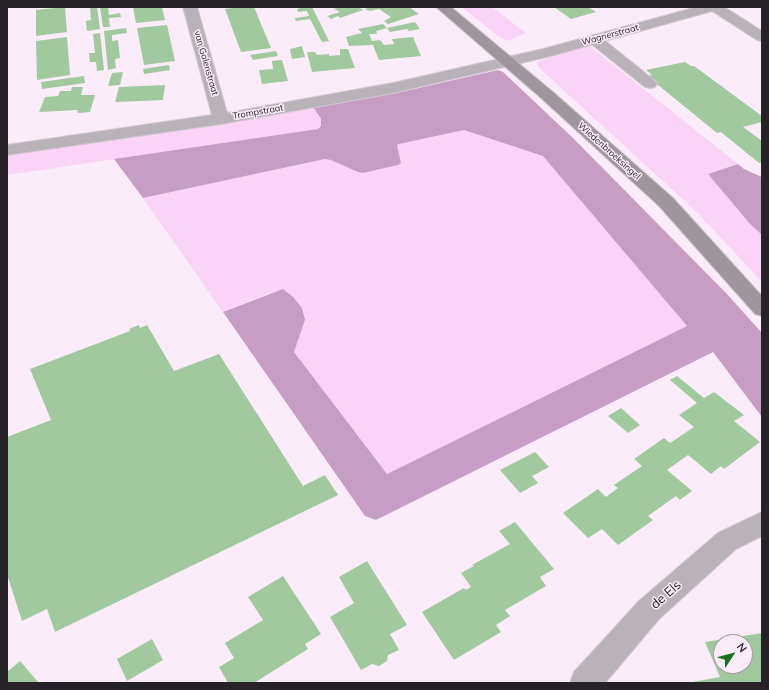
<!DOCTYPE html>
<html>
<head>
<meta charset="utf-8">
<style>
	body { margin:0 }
	#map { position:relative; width:769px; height:690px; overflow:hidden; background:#fbecf9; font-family:Mulish,sans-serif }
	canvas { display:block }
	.frame { position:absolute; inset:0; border:8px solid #272227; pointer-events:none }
	.north { position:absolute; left:713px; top:634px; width:40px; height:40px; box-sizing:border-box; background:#fbecf9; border:1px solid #a69ba5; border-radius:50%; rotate:54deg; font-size:11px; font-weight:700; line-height:16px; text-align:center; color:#272227 }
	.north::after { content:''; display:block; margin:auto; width:14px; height:18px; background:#1a721e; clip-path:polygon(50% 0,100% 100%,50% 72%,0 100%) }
</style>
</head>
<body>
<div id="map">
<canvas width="769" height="690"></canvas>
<div class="frame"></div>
<div class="north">N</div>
</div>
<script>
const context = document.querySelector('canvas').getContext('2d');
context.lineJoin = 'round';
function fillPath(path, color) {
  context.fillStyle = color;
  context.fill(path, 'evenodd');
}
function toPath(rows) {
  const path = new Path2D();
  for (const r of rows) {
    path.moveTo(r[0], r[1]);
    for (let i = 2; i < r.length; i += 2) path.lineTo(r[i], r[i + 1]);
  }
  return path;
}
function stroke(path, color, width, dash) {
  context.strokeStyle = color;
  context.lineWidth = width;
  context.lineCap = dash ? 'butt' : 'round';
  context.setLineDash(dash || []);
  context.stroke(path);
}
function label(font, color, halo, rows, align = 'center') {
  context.font = font + ' Mulish,sans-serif';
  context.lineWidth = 3;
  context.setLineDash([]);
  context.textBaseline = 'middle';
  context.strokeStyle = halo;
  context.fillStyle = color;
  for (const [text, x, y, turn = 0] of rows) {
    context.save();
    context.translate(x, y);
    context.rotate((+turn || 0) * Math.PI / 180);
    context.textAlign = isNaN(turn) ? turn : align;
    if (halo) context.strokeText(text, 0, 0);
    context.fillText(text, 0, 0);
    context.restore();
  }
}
fillPath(toPath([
	[462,7,492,7,526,33,508,41,498,36],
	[587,44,738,164,709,174,750,224,762,235,762,282,698,213,538,67,537,62],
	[313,107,321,119,321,126,318,129,7,175,7,155],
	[464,130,543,155,687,326,387,474,294,352,305,320,269,293,223,312,143,198,325,159,331,159,358,172,363,173,397,165,401,163,397,145,399,144]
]), '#f9d4f6');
fillPath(toPath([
	[498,70,503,72,573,138,726,293,762,333,762,417,713,352,376,520,365,516,223,312,283,289,293,297,302,308,305,320,294,352,387,474,687,326,543,156,464,130,399,144,397,145,401,163,398,165,363,173,358,172,331,160,325,159,143,198,114,159,318,129,321,126,321,119,313,107,410,90],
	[738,164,744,169,762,177,762,235,750,224,708,174]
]), '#c69ec3');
fillPath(toPath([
	[65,7,67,32,36,36,36,10],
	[90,7,97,7,100,29,87,31,86,21,91,20],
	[100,7,108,7,109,15,120,13,121,17,109,18,110,27,103,27],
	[133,7,162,7,165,20,136,23],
	[242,7,254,7,271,48,241,52,225,9],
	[305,7,312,7,329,41,322,42,310,19,296,21,295,18,309,16,307,11,298,12,297,9],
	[341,7,358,7,363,10,340,18,338,16,331,19,327,16,340,12,334,9],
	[371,7,409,7,419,14,388,24,384,21,391,17,379,9,370,11,365,9],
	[554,7,588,7,596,12,571,19],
	[415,22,420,29,409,31,407,29,390,32,387,28,376,31,377,34,369,34,372,41,380,40,384,45,394,44,392,39,413,37,421,56,379,60,373,45,349,46,346,37,362,33,358,29,383,24,387,28],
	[167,25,175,61,144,65,137,28],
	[126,28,127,33,112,35,112,41,118,40,120,58,115,59,116,68,108,70,104,31],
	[100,33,104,70,97,71,96,62,90,62,89,53,95,53,93,34],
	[67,37,70,75,37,80,36,41],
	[302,46,305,57,292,59,290,49],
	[340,49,348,49,355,68,312,72,307,52,315,52,317,55,329,54,329,56,340,55],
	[276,51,278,56,253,60,250,55],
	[282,60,288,81,262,84,259,70,273,69,272,61],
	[685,62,691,66,694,66,762,116,762,122,743,127,762,141,762,162,759,163,721,132,717,133,647,76,652,75,646,70],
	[169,65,170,70,144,74,143,69],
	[123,72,120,85,108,86,112,73],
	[84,76,85,83,42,89,41,82],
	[165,85,163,100,115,102,119,87],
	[72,87,83,87,81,95,95,95,90,112,79,113,77,112,78,110,39,112,45,97,58,96,60,91,71,91],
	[139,325,140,328,147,325,174,371,219,354,303,486,325,475,338,495,55,632,47,609,22,621,7,574,7,437,51,420,30,369,130,331,129,329],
	[677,376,704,398,714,392,744,415,734,421,760,442,724,469,721,466,711,474,688,455,667,470,692,491,680,500,676,496,648,516,653,520,618,545,602,529,588,538,563,513,598,489,606,497,618,488,614,485,642,466,634,459,664,438,670,443,694,427,679,415,697,403,670,380],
	[621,408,640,425,628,433,608,416],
	[535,452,549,467,532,476,538,483,520,493,500,470],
	[515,522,554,569,540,577,546,586,505,610,510,616,496,625,501,632,454,660,422,612,464,588,466,590,471,587,461,573,474,566,472,565,510,544,499,531],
	[367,561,407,625,390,634,399,650,388,655,387,661,379,666,372,664,361,670,330,617,354,603,339,577],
	[283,576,321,634,305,644,308,649,254,683,228,683,219,667,234,658,225,643,263,620,248,597],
	[762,633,762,683,687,683,720,677,705,642],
	[721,642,745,642,745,666,721,666],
	[152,639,163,660,127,681,117,659],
	[20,661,39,683,7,683,7,672]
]), '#a2c8a0');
const lane = toPath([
	[594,35,599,36,655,81,657,84,655,87,650,88,645,87,589,42,587,39,589,36,594,35]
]);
const street = toPath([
	[183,7,197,7,227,113,393,83,543,49,697,7,724,7,762,31,762,41,757,40,712,11,551,56,393,93,221,124,7,155,7,145,212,115,183,7],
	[762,512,762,536,736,549,659,619,605,683,570,683,574,672,639,601,718,533,762,512]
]);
const secondary = toPath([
	[436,7,451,7,553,92,673,198,762,296,762,316,755,314,659,206,541,98,436,7]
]);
stroke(lane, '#d5c8d3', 2);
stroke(street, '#d5c8d3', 2);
stroke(secondary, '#d5c8d3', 2);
fillPath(lane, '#b9b3b9');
fillPath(street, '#b9b3b9');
fillPath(secondary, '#9e959d');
label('9px', '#272227', '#fbecf9', [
	["Wagnerstraat",610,35,-15],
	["van Galenstraat",206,63,74],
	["Trompstraat",258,112,-10],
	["Wiedenbroeksingel",609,151,42]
]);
label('13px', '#272227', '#fbecf9', [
	["de Els",666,595,-41]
]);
</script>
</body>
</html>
